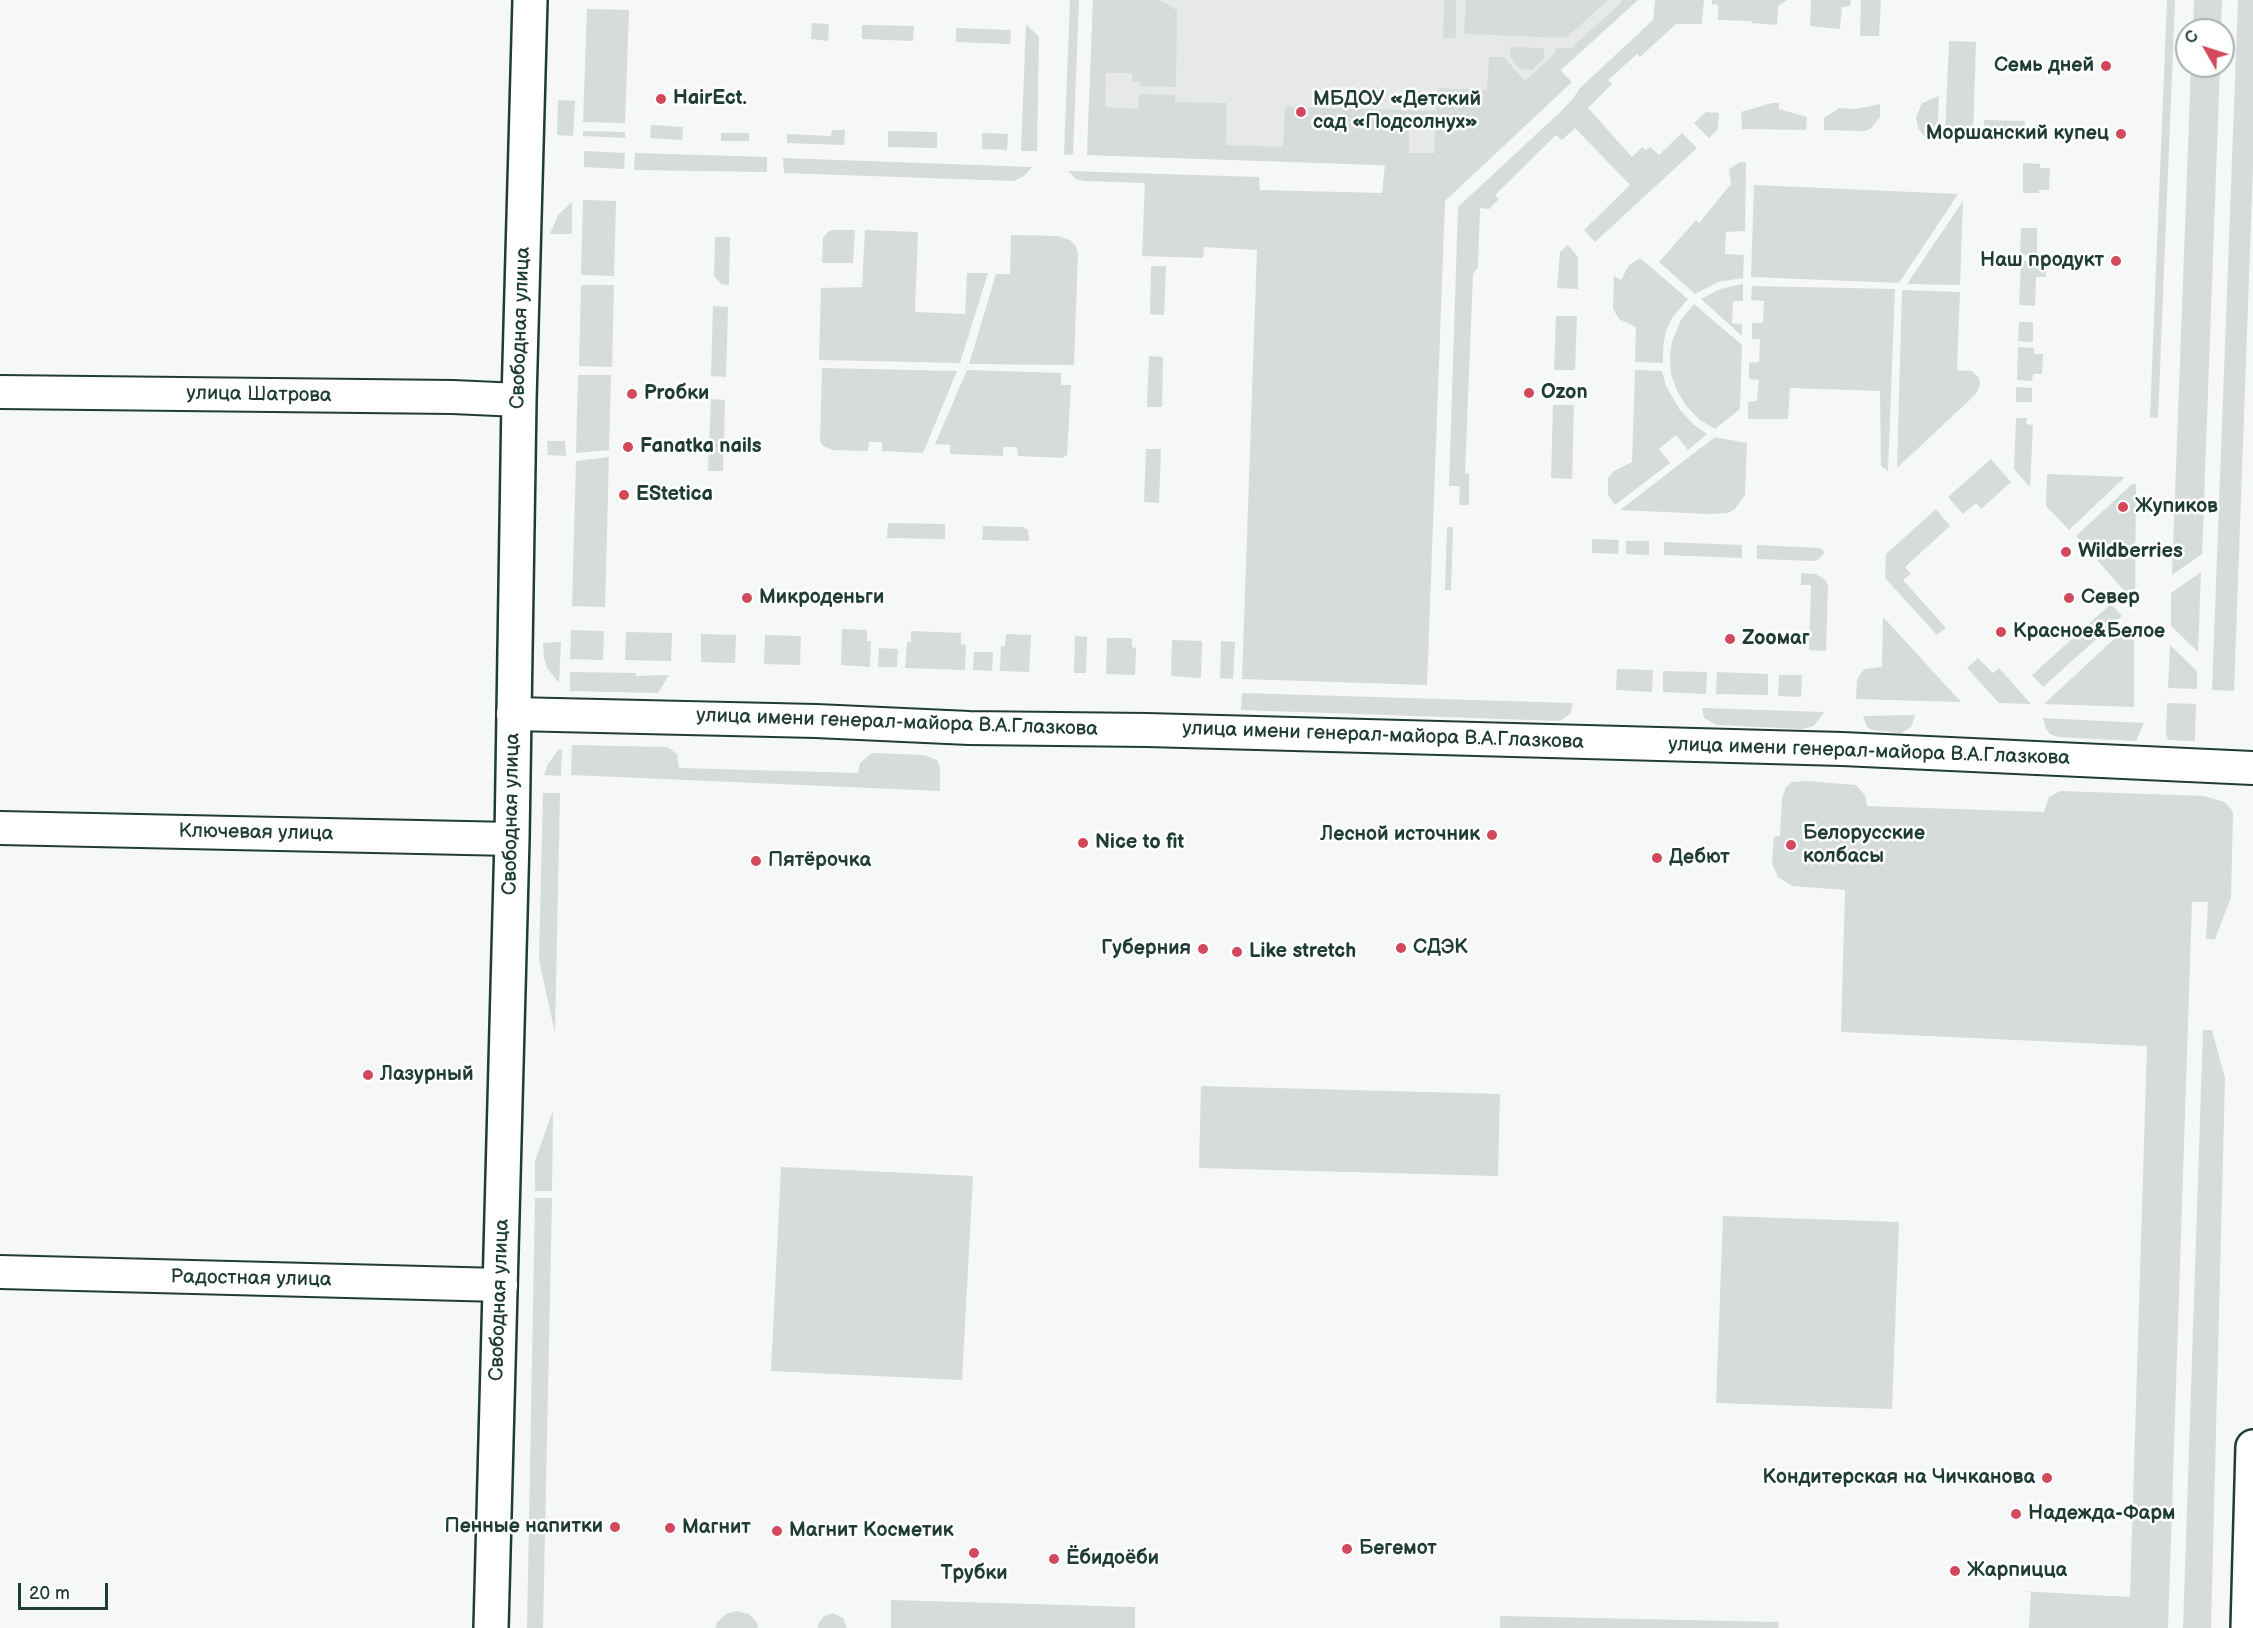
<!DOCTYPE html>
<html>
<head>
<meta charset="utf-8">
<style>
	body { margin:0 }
	#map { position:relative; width:2253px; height:1628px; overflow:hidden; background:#f6f7f7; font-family:"Balsamiq Sans",sans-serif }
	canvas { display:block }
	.north { position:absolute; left:2175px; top:18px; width:60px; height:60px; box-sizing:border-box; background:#fff; border:2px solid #a5b1ae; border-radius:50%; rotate:309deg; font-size:16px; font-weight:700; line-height:24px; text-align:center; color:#1f3d34 }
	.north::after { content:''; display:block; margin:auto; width:21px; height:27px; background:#d1495b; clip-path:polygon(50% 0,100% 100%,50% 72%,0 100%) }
	.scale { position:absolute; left:18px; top:1583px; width:90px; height:27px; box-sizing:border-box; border:3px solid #1f3d34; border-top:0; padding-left:8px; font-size:18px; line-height:21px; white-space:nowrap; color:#1f3d34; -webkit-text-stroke:4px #fff; paint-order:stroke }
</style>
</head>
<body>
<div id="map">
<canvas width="2253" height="1628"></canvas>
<div class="north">С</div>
<div class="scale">20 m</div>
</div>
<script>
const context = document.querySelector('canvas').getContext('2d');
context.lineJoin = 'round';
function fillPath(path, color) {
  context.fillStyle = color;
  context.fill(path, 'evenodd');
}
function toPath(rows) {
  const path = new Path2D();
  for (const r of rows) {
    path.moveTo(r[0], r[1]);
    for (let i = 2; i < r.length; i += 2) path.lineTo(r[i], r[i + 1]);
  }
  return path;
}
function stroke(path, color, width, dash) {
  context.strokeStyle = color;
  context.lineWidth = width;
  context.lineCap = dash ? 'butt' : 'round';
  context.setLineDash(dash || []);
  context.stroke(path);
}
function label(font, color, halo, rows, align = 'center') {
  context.font = font + ' "Balsamiq Sans",sans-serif';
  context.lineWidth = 5;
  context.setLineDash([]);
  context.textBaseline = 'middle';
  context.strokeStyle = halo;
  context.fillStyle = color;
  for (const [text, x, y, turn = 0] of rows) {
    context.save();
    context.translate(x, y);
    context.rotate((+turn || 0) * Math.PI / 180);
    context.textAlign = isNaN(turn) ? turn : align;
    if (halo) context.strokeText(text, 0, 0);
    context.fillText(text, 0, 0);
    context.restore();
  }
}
fillPath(toPath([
	[1093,0,1638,0,1455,168,1087,155]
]), '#e6e9e8');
fillPath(toPath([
	[1070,0,1079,0,1073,154,1064,155],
	[1093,0,1157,0,1168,4,1177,11,1176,87,1140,86,1139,82,1132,82,1132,73,1106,73,1105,107,1138,109,1139,94,1175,95,1175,102,1227,103,1226,145,1283,147,1285,107,1436,111,1438,88,1487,90,1489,57,1504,57,1525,81,1555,53,1555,48,1571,48,1621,3,1621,0,1638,0,1560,70,1572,82,1445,201,1427,685,1242,679,1257,250,1204,247,1203,258,1142,256,1145,183,1083,181,1076,179,1068,171,1259,177,1260,190,1382,193,1385,165,1087,155],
	[1409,115,1435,116,1435,153,1409,153],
	[1444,0,1456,0,1456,38,1443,38],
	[1466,0,1608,0,1566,38,1464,34],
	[1655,0,1704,0,1702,24,1676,24,1640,57,1637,54,1608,80,1612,84,1588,108,1632,157,1642,147,1646,150,1650,147,1659,155,1682,133,1697,148,1595,242,1584,230,1630,185,1575,128,1562,140,1556,135,1495,195,1499,199,1489,209,1480,208,1478,267,1473,274,1465,473,1469,474,1469,505,1459,505,1460,486,1449,486,1458,207,1558,114,1572,100,1580,88,1653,20],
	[1712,0,1787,0,1778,6,1777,25,1752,23,1751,21,1718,20,1718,5,1712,4],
	[1811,0,1851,0,1850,6,1842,7,1840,29,1810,26],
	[1861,0,1881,0,1879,36,1860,36],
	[2167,0,2175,0,2158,418,2150,417],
	[2194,0,2222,0,2221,30,2193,30],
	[2238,0,2253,0,2253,167,2234,691,2212,690],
	[587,9,629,10,625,123,583,122],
	[812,23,829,24,828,41,811,39],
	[1026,24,1039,37,1037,151,1021,151],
	[862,25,914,26,913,41,862,39],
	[956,28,1011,30,1010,44,956,42],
	[1949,41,1976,42,1973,135,1945,134],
	[1510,47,1544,48,1544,58,1532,70,1520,69,1510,56],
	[2191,66,2220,66,2202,554,2172,575],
	[1939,96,1937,141,1931,140,1923,135,1918,128,1916,117,1922,103],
	[558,100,575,101,573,136,557,135],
	[1772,103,1779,103,1779,109,1807,117,1806,130,1742,129,1741,112],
	[1880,104,1880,117,1870,129,1865,131,1824,130,1824,118,1839,108,1856,109],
	[1706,112,1719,113,1718,129,1709,138,1694,123],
	[1984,120,2025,121,2024,137,1984,135],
	[651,125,683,127,682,140,650,138],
	[832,130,845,130,844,145,787,143,787,134,831,136],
	[583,131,625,132,625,138,583,136],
	[888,131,937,132,937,148,888,147],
	[721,133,749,133,749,141,721,141],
	[982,133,1008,134,1007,150,982,149],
	[584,151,625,153,624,169,584,167],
	[635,153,767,157,767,172,634,170],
	[783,158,1032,167,1024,176,1014,181,784,173],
	[1740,162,1746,162,1745,231,1726,232,1725,254,1744,255,1743,278,1718,282,1695,294,1659,262,1696,220,1699,223,1731,184,1729,169],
	[2023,163,2040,164,2040,168,2050,168,2049,190,2039,190,2039,193,2023,193],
	[1754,185,1958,194,1899,283,1751,277],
	[583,200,616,201,614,276,581,275],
	[1963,201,1960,285,1907,284],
	[572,202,572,234,550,234,558,215],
	[2021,228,2037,228,2037,256,2020,255],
	[833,230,855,230,853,263,822,263,823,238,829,231],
	[865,230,918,232,915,312,965,314,967,273,988,273,960,363,819,360,821,288,862,287],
	[1011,235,1058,236,1070,240,1076,246,1078,253,1074,365,969,364,996,274,1010,274],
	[715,237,730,237,729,285,721,284,714,276],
	[1568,245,1578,257,1578,289,1557,288,1560,252],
	[1640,258,1688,299,1672,318,1666,331,1663,347,1663,363,1635,362,1636,327,1619,319,1613,309,1614,276,1621,280,1629,265],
	[2021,261,2046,261,2046,277,2036,277,2035,306,2019,305],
	[1151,266,1166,266,1164,315,1150,314],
	[1743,284,1743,301,1733,301,1732,323,1742,324,1742,336,1701,299,1720,289],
	[581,285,614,285,612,367,579,366],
	[1752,286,1895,289,1888,471,1881,466,1880,391,1790,388,1788,419,1748,419,1748,402,1757,401,1759,380,1749,379,1749,363,1759,362,1760,339,1752,339,1752,323,1763,323,1764,301,1751,300],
	[1902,290,1960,292,1957,370,1972,371,1979,378,1980,384,1976,394,1897,468],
	[1694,304,1742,345,1740,409,1715,429,1700,420,1687,407,1677,391,1671,374,1670,357,1672,341,1681,320],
	[713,306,728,307,726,377,711,376],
	[1556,316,1577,316,1575,370,1554,370],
	[2019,322,2033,322,2033,342,2018,341],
	[2018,347,2034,348,2034,354,2043,354,2042,374,2033,374,2032,381,2017,380],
	[1149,356,1163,357,1162,407,1147,407],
	[822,368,957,371,923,453,882,451,882,442,869,442,868,451,833,450,823,446,820,442],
	[967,370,1061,373,1061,385,1071,385,1067,455,1062,458,1018,456,1017,447,1003,447,1003,456,950,454,950,445,935,444],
	[1635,370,1662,371,1666,386,1680,410,1693,424,1707,434,1688,450,1676,435,1659,449,1670,463,1615,505,1608,495,1608,478,1614,471,1632,462],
	[578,375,611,375,609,450,576,453],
	[2016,387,2032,388,2032,402,2016,402],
	[711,399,725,400,723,471,708,471],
	[1553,405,1574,405,1572,479,1551,478],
	[2016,418,2027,418,2026,424,2033,425,2030,487,2014,469],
	[1715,437,1747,443,1745,495,1735,509,1728,513,1709,514,1620,510],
	[547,441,565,441,566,456,548,455],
	[1146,449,1161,449,1159,503,1144,502],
	[609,457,605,607,572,606,576,461],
	[1991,459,2011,482,1981,509,1976,503,1963,514,1948,497],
	[2047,474,2125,477,2069,530,2046,506],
	[2136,484,2135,603,2076,536,2131,485],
	[1936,509,1950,526,1905,567,1911,574,1903,580,1946,628,1937,635,1885,578,1886,554],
	[888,523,945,524,945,539,887,538],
	[983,526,1023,527,1028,530,1029,541,982,540],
	[1447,527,1453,527,1451,590,1445,590],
	[1592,539,1619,540,1618,554,1592,553],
	[1626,541,1649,541,1649,555,1626,554],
	[1664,542,1742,545,1742,558,1664,555],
	[1757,545,1820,548,1825,552,1819,559,1814,561,1757,559],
	[2201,572,2198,652,2171,626,2171,593],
	[1801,573,1816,574,1825,580,1828,585,1826,651,1809,650,1811,585,1801,585],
	[2111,604,2122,616,2043,687,2032,675],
	[1883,617,1961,702,1856,699,1857,681,1860,674,1865,669,1882,667],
	[2129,625,2134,630,2134,707,2044,704],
	[842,629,867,630,867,641,871,641,870,667,841,665],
	[571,630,604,631,603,660,570,659],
	[911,631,961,633,961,644,966,645,965,670,905,668,907,642,911,642],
	[626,632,672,633,671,661,625,660],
	[701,634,736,635,735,663,701,662],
	[1006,634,1031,635,1029,672,1000,671,1001,646,1005,646],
	[765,635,801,636,800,665,764,664],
	[1075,636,1087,637,1086,673,1074,673],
	[1107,638,1132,638,1132,647,1136,648,1135,675,1106,674],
	[1172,640,1202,641,1201,678,1171,676],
	[1221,641,1235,642,1233,679,1220,678],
	[561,642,559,683,547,668,544,658,543,643],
	[2170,645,2197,671,2197,689,2168,688],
	[879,648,898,649,897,667,878,667],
	[974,652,993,652,992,671,973,670],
	[1978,658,1993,673,1999,668,2031,704,1999,703,1967,668],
	[1617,669,1653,670,1652,692,1616,690],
	[1663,671,1707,672,1706,694,1663,692],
	[570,672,636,673,636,676,669,675,658,693,570,691],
	[1717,672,1768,674,1768,695,1716,694],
	[1779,675,1802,675,1801,697,1778,696],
	[1242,693,1573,703,1570,714,1560,721,1241,710],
	[2167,703,2196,704,2195,741,2168,740,2166,733],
	[1702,708,1824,712,1814,726,1803,729,1717,725,1704,718],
	[1915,715,1911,727,1901,733,1872,730,1867,727,1863,716],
	[2043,718,2144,723,2136,741,2058,737,2050,734,2046,729],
	[572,745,667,747,677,754,679,768,858,773,860,763,872,753,924,755,937,760,940,768,940,791,571,775],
	[562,749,561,776,544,775,548,764,558,750],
	[1807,781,1856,785,1865,795,1867,806,2044,812,2049,797,2060,791,2204,796,2224,802,2231,809,2233,813,2231,897,2215,939,2206,939,2208,902,2192,902,2168,1628,2029,1628,2031,1592,2020,1591,2130,1597,2147,1046,1841,1032,1845,890,1792,886,1778,877,1772,864,1774,837,1780,836,1782,798,1786,787,1792,782],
	[543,793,560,793,555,1033,539,960],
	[2203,1030,2212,1030,2225,1078,2211,1628,2183,1628],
	[1201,1086,1500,1094,1498,1176,1199,1168],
	[553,1110,552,1191,535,1191,535,1161],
	[781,1167,973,1176,962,1380,771,1371],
	[535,1198,552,1198,543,1628,527,1628],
	[1723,1216,1899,1222,1892,1409,1716,1403],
	[891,1600,1135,1607,1135,1628,891,1628],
	[737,1611,749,1614,757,1623,758,1628,715,1628,717,1622,726,1614],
	[833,1613,843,1618,847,1628,818,1628,818,1624,824,1616],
	[1500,1616,1779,1622,1778,1628,1500,1628]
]), '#d6dcdb');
const minor = toPath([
	[0,392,453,397,519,400],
	[513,714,816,721,969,728,1147,730,1842,749,2253,768],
	[0,828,512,839],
	[0,1272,501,1285]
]);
const major = toPath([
	[491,1628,512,839,519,400,530,0],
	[2248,1628,2253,1447]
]);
stroke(minor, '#1f3d34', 36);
stroke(major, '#1f3d34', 38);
stroke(minor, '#fff', 32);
stroke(major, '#fff', 33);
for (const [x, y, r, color] of [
	[2106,66,6,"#d1495b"],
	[661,99,6,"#d1495b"],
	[1301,112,6,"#d1495b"],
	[2121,134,6,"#d1495b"],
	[2116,261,6,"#d1495b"],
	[1529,393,6,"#d1495b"],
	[632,394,6,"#d1495b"],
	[628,447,6,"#d1495b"],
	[624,495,6,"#d1495b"],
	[2123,507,6,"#d1495b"],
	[2066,552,6,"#d1495b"],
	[747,598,6,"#d1495b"],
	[2069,598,6,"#d1495b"],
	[2001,632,6,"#d1495b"],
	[1730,639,6,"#d1495b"],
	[1492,835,6,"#d1495b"],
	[1083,843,6,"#d1495b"],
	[1791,845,6,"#d1495b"],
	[1657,858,6,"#d1495b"],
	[756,861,6,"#d1495b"],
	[1401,948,6,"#d1495b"],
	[1203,949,6,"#d1495b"],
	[1237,952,6,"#d1495b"],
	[368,1075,6,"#d1495b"],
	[2047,1478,6,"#d1495b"],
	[2016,1514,6,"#d1495b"],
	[615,1527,6,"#d1495b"],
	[670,1528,6,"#d1495b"],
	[777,1531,6,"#d1495b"],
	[1347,1549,6,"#d1495b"],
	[974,1553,6,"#d1495b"],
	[1054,1559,6,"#d1495b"],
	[1955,1571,6,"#d1495b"]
]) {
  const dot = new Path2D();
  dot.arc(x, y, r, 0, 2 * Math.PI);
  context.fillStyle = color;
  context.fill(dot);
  stroke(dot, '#fff', 2);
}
label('bold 20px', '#1f3d34', '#fff', [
	["Семь дней",2094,66,"right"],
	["HairEct.",673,99],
	["МБДОУ «Детский",1313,100],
	["сад «Подсолнух»",1313,123],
	["Моршанский купец",2109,134,"right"],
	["Наш продукт",2104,261,"right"],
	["Ozon",1541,393],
	["Proбки",644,394],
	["Fanatka nails",640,447],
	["EStetica",636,495],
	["Жупиков",2135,507],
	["Wildberries",2078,552],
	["Микроденьги",759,598],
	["Север",2081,598],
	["Красное&Белое",2013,632],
	["Zooмаг",1742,639],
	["Белорусские",1803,834],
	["колбасы",1803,857],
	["Лесной источник",1480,835,"right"],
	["Nice to fit",1095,843],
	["Дебют",1669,858],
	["Пятёрочка",768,861],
	["СДЭК",1413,948],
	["Губерния",1191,949,"right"],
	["Like stretch",1249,952],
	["Лазурный",380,1075],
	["Кондитерская на Чичканова",2035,1478,"right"],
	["Надежда-Фарм",2028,1514],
	["Пенные напитки",603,1527,"right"],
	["Магнит",682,1528],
	["Магнит Косметик",789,1531],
	["Бегемот",1359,1549],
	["Ёбидоёби",1066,1559],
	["Жарпицца",1967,1571],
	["Трубки",974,1574,"center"]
], 'left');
label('20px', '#1f3d34', '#fff', [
	["Свободная улица",521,328,-88],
	["улица Шатрова",259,395,1],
	["улица имени генерал-майора В.А.Глазкова",897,723,2],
	["улица имени генерал-майора В.А.Глазкова",1383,736,2],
	["улица имени генерал-майора В.А.Глазкова",1869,752,2],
	["Свободная улица",512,814,-89],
	["Ключевая улица",256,833,1],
	["Радостная улица",251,1279,1],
	["Свободная улица",500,1300,-88]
]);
</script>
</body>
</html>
